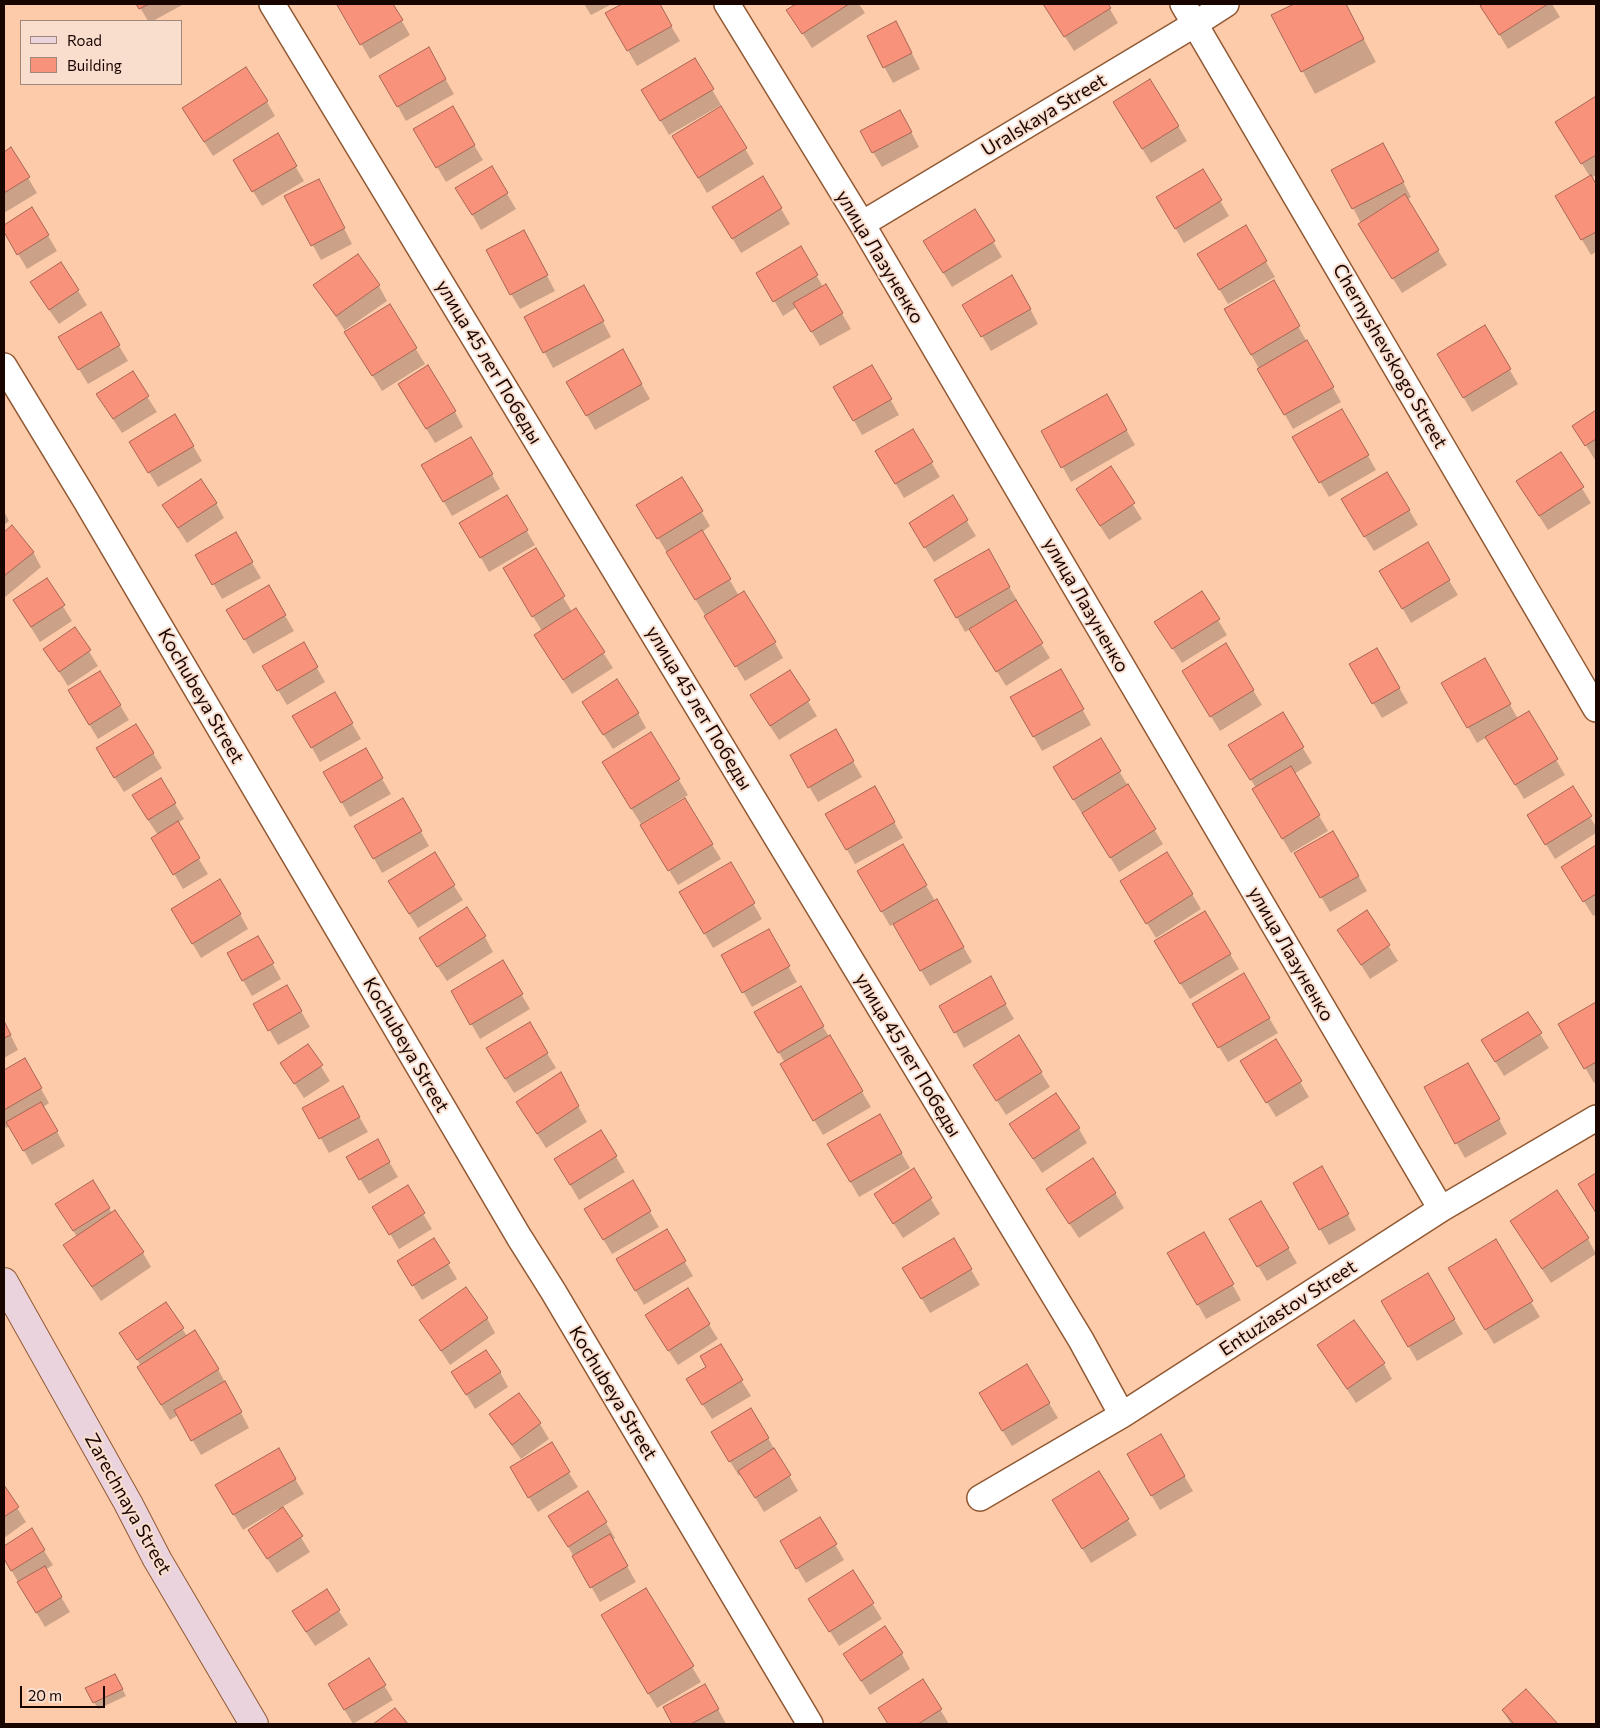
<!DOCTYPE html>
<html>
<head>
<meta charset="utf-8">
<style>
	body { margin:0 }
	#map { position:relative; width:1600px; height:1728px; overflow:hidden; background:#fecbaa; font-family:Commissioner,sans-serif }
	canvas { display:block }
	.frame { position:absolute; inset:0; border:5px solid #190500; pointer-events:none }
	.legend { position:absolute; left:20px; top:20px; width:162px; height:65px; box-sizing:border-box; background:#f9dece; border:1px solid #9f877c; margin:0; padding:6px 9px; list-style:none; font-size:15px; color:#190500 }
	.legend li { display:flex; align-items:center; gap:10px; height:25px }
	.legend b { width:25px; border:1px solid #9f877c }
	.scale { position:absolute; left:20px; top:1686px; width:85px; height:22px; box-sizing:border-box; border:2px solid #190500; border-top:0; padding-left:6px; font-size:15px; line-height:18px; white-space:nowrap; color:#190500; -webkit-text-stroke:4px #f9dece; paint-order:stroke }
</style>
</head>
<body>
<div id="map">
<canvas width="1600" height="1728"></canvas>
<div class="frame"></div>
<ul class="legend">
<li><b style="height:6px;background:#ead3dc"></b>Road</li>
<li><b style="height:14px;background:#f8927a"></b>Building</li>
</ul>
<div class="scale">20 m</div>
</div>
<script>
const context = document.querySelector('canvas').getContext('2d');
context.lineJoin = 'round';
function fillPath(path, color) {
  context.fillStyle = color;
  context.fill(path, 'evenodd');
}
function toPath(rows) {
  const path = new Path2D();
  for (const r of rows) {
    path.moveTo(r[0], r[1]);
    for (let i = 2; i < r.length; i += 2) path.lineTo(r[i], r[i + 1]);
  }
  return path;
}
function stroke(path, color, width, dash) {
  context.strokeStyle = color;
  context.lineWidth = width;
  context.lineCap = dash ? 'butt' : 'round';
  context.setLineDash(dash || []);
  context.stroke(path);
}
function label(font, color, halo, rows, align = 'center') {
  context.font = font + ' Commissioner,sans-serif';
  context.lineWidth = 4;
  context.setLineDash([]);
  context.textBaseline = 'middle';
  context.strokeStyle = halo;
  context.fillStyle = color;
  for (const [text, x, y, turn = 0] of rows) {
    context.save();
    context.translate(x, y);
    context.rotate((+turn || 0) * Math.PI / 180);
    context.textAlign = isNaN(turn) ? turn : align;
    if (halo) context.strokeText(text, 0, 0);
    context.fillText(text, 0, 0);
    context.restore();
  }
}
fillPath(toPath([
	[138,4,184,4,153,21,148,21],
	[342,4,392,4,410,35,370,59,339,6],
	[584,4,612,4,591,15],
	[625,4,658,4,680,41,637,66,607,14],
	[799,4,859,4,865,13,812,48,788,11],
	[1044,4,1107,4,1118,23,1074,51],
	[1296,4,1345,4,1376,62,1315,94,1273,16],
	[1486,4,1552,4,1560,17,1508,49,1482,6],
	[868,37,904,38,920,69,893,83],
	[428,49,454,94,406,121,381,76],
	[695,60,721,105,669,135,643,90],
	[1596,98,1596,175,1591,178,1596,187,1596,252,1591,255,1557,197,1590,177,1557,123],
	[267,102,275,116,213,156,192,123],
	[452,108,483,160,446,182,415,130],
	[721,108,754,164,707,193,682,151],
	[1123,118,1178,126,1187,141,1151,163],
	[908,126,919,147,882,167,873,152],
	[277,135,304,181,262,206,234,160],
	[11,149,37,193,4,213,4,153],
	[1391,159,1411,197,1407,200,1447,265,1402,293,1368,239,1361,223,1333,170],
	[491,167,516,209,481,230,457,188],
	[1202,170,1229,216,1184,243,1166,212],
	[763,178,790,224,741,253,714,207],
	[327,195,352,244,321,260,286,197],
	[32,209,57,251,27,269,4,230,4,226],
	[975,211,1002,257,952,287,933,256],
	[1245,227,1275,277,1228,304,1199,255],
	[532,247,555,291,520,309,511,294],
	[801,248,823,287,825,285,851,329,820,346,797,307,783,316,758,273],
	[61,264,87,305,59,324,40,297],
	[1273,282,1341,402,1293,429,1226,310],
	[315,286,379,286,387,301,345,330,347,332,389,305,425,364,382,391,346,332],
	[1021,291,1038,324,991,351,964,306],
	[592,301,611,337,553,368,526,318],
	[100,314,128,361,88,384,69,353],
	[1484,327,1518,384,1472,412,1438,354],
	[623,351,650,399,595,430,568,382],
	[872,367,899,415,862,435,835,387],
	[132,373,157,412,122,433,107,410],
	[1107,396,1135,445,1071,482,1043,432],
	[408,399,455,412,463,427,435,443],
	[1342,410,1376,470,1329,497,1294,438],
	[1596,412,1596,459,1595,460,1574,426],
	[175,416,202,461,158,487,131,443],
	[913,431,940,477,904,498,877,452],
	[471,438,500,489,452,516,423,465],
	[1561,454,1591,503,1548,530,1526,496],
	[1110,468,1142,519,1109,540,1086,504],
	[682,479,710,526,702,532,739,596,775,643,783,658,745,681,638,505],
	[507,497,535,545,489,572,461,523],
	[952,497,976,536,934,562,919,538],
	[216,503,224,518,187,543,172,520],
	[1409,510,1418,525,1374,551,1351,515],
	[4,511,9,521,4,525],
	[12,527,33,552,41,567,4,598,4,533],
	[235,534,261,578,222,599,197,555],
	[1427,544,1458,595,1411,623,1381,571],
	[535,550,572,612,576,610,613,668,572,694,535,636,542,631,513,584],
	[988,551,1018,602,1016,603,1050,658,1006,686,971,629,965,632,936,580],
	[47,580,72,621,40,642,23,615],
	[268,586,294,631,253,654,228,610],
	[1218,620,1227,635,1182,663,1165,637],
	[75,629,98,666,68,686,45,650],
	[303,644,325,682,287,705,264,667],
	[1377,650,1408,703,1382,718,1351,665],
	[1485,660,1518,719,1528,713,1565,775,1524,799,1487,737,1477,743,1443,683],
	[1061,671,1091,725,1042,751,1034,737],
	[100,672,129,720,98,739,78,706],
	[790,672,817,716,779,740,760,711],
	[1192,686,1253,690,1262,705,1220,731],
	[334,693,361,739,320,762,294,716],
	[638,713,646,728,613,749,592,717],
	[1282,714,1312,763,1294,774,1328,831,1291,853,1254,790,1256,788,1239,760],
	[835,730,862,777,818,802,791,755],
	[651,734,688,795,641,824,612,778],
	[365,750,391,794,350,817,325,773],
	[153,753,162,768,124,792,106,764],
	[1119,771,1163,844,1119,872,1084,813,1082,814,1063,782],
	[160,779,184,819,177,823,208,874,183,889,153,838,158,835,142,811],
	[875,788,903,838,855,864,827,814],
	[1573,788,1596,827,1596,833,1555,859,1537,830],
	[403,800,429,846,382,873,356,826],
	[685,800,721,859,678,885,651,841],
	[1333,832,1367,891,1330,912,1296,854],
	[903,846,935,901,937,900,972,962,930,986,894,924,890,926,859,872],
	[1596,846,1596,914,1593,916,1563,867],
	[730,863,762,919,713,948,681,893],
	[454,886,463,900,418,928,398,897],
	[1192,894,1201,909,1156,938,1130,896],
	[1367,912,1398,961,1370,979,1339,931],
	[240,914,248,929,201,958,181,924],
	[768,931,797,982,752,1007,723,956],
	[258,937,281,979,252,996,228,954],
	[485,937,493,952,447,981,429,954],
	[1230,954,1239,969,1190,999,1164,957],
	[502,962,530,1009,480,1039,453,992],
	[1244,975,1278,1033,1228,1062,1194,1004],
	[990,978,1014,1019,964,1048,941,1006],
	[287,986,310,1027,278,1045,255,1005],
	[800,988,871,1107,823,1135,781,1065,785,1063,756,1013],
	[1596,1003,1596,1082,1594,1083,1560,1024],
	[4,1022,18,1050,4,1058],
	[529,1023,556,1068,514,1093,496,1064],
	[1540,1034,1549,1048,1504,1076,1492,1056],
	[1019,1037,1050,1087,1006,1115,984,1080],
	[1276,1041,1309,1097,1276,1117,1251,1076],
	[308,1046,330,1081,304,1098,281,1063],
	[24,1059,49,1103,43,1107,65,1146,32,1165,10,1126,6,1128,4,1124,4,1071],
	[1468,1064,1507,1134,1465,1158,1425,1088],
	[560,1074,587,1122,546,1148,526,1117],
	[342,1087,368,1132,329,1153,304,1108],
	[880,1116,910,1168,859,1197,829,1144],
	[1079,1129,1087,1143,1042,1173,1020,1139],
	[601,1132,625,1172,579,1200,555,1159],
	[377,1141,398,1177,369,1194,348,1158],
	[913,1170,940,1214,903,1238,884,1209],
	[92,1182,112,1213,143,1253,151,1267,101,1301,73,1260,77,1237,66,1219],
	[632,1182,659,1227,612,1254,586,1210],
	[1294,1183,1331,1183,1356,1230,1329,1245],
	[407,1187,432,1229,399,1249,374,1207],
	[1115,1193,1124,1208,1079,1238,1056,1204],
	[1261,1203,1297,1263,1267,1281,1231,1220],
	[1511,1222,1588,1239,1596,1254,1551,1283],
	[666,1230,693,1276,644,1305,617,1259],
	[1204,1234,1241,1300,1206,1319,1169,1253],
	[953,1239,980,1285,930,1313,904,1268],
	[434,1240,457,1279,422,1300,399,1262],
	[1495,1241,1540,1317,1494,1344,1449,1269],
	[1428,1275,1463,1334,1417,1361,1383,1302],
	[687,1290,718,1339,678,1365,655,1330],
	[166,1304,187,1336,218,1369,249,1428,201,1455,178,1415,170,1420,147,1382,141,1366,130,1348],
	[487,1318,495,1333,450,1365,421,1320],
	[720,1346,751,1396,712,1419,696,1394,708,1367],
	[1318,1346,1384,1364,1392,1379,1356,1403],
	[500,1372,508,1387,475,1409,462,1387],
	[518,1395,540,1424,549,1439,521,1459,500,1429,491,1414],
	[1049,1403,1058,1418,1012,1446,989,1409],
	[1161,1436,1193,1491,1160,1510,1128,1455],
	[768,1438,798,1491,764,1512,741,1474,739,1476,721,1447],
	[278,1450,304,1494,282,1507,310,1552,277,1573,258,1545,280,1511,278,1509,243,1530,217,1486],
	[1099,1472,1137,1535,1091,1563,1062,1515],
	[569,1473,578,1487,538,1512,520,1483],
	[4,1487,26,1522,4,1538],
	[588,1493,615,1538,612,1540,636,1582,600,1602,559,1531],
	[820,1518,844,1560,806,1583,781,1541],
	[31,1530,53,1565,45,1570,70,1612,45,1627,4,1558,4,1547],
	[853,1572,882,1619,839,1646,819,1614],
	[646,1589,701,1682,657,1708,611,1631],
	[326,1591,348,1625,315,1646,302,1626],
	[844,1654,902,1654,910,1669,870,1695],
	[369,1660,393,1700,353,1724,329,1684],
	[923,1681,949,1724,889,1724,879,1708],
	[119,1682,126,1696,98,1709,94,1702],
	[705,1685,726,1724,674,1724,665,1708],
	[1526,1690,1557,1724,1511,1724,1503,1711]
]), '#0003');
const building = toPath([
	[136,4,149,4,139,9,136,4],
	[340,4,393,4,403,20,360,45,337,5,340,4],
	[622,4,660,4,672,26,627,51,605,13,622,4],
	[796,4,849,4,802,34,786,10,796,4],
	[1043,4,1108,4,1111,8,1064,37,1043,4],
	[1294,4,1346,4,1364,39,1301,72,1271,15,1294,4],
	[1483,4,1548,4,1499,35,1480,6,1483,4],
	[896,21,912,53,883,68,867,36,896,21],
	[429,47,446,79,397,107,379,76,429,47],
	[695,58,714,89,660,121,641,90,695,58],
	[246,67,268,101,204,142,182,108,246,67],
	[1150,79,1179,126,1142,149,1113,102,1150,79],
	[1596,96,1596,155,1581,164,1555,122,1596,96],
	[453,106,475,145,436,168,413,129,453,106],
	[721,106,747,148,698,178,672,136,721,106],
	[900,110,912,132,872,153,860,131,900,110],
	[278,133,297,166,252,192,233,160,278,133],
	[1383,143,1404,182,1352,209,1331,170,1383,143],
	[11,147,30,177,4,193,4,152,11,147],
	[492,166,508,193,472,215,455,188,492,166],
	[1203,169,1222,200,1175,229,1156,197,1203,169],
	[1591,175,1596,184,1596,232,1581,240,1555,196,1591,175],
	[763,176,782,208,732,239,712,207,763,176],
	[319,179,345,228,311,246,284,196,319,179],
	[1405,194,1439,250,1392,279,1358,224,1405,194],
	[32,207,49,235,17,255,4,232,4,225,32,207],
	[975,209,995,241,943,273,923,241,975,209],
	[1246,225,1267,261,1219,290,1197,254,1246,225],
	[524,230,548,275,510,295,486,250,524,230],
	[801,246,818,275,773,302,756,273,801,246],
	[358,254,380,285,336,316,313,285,358,254],
	[61,262,79,290,49,310,30,282,61,262],
	[1012,275,1031,309,981,337,962,305,1012,275],
	[1274,280,1300,326,1251,355,1224,309,1274,280],
	[826,284,843,313,811,332,793,303,826,284],
	[584,285,604,321,543,353,524,317,584,285],
	[390,304,417,348,372,376,344,332,390,304],
	[101,312,120,345,78,370,58,337,101,312],
	[1485,325,1511,369,1463,398,1437,354,1485,325],
	[1307,340,1334,387,1284,415,1257,369,1307,340],
	[623,349,642,384,586,416,566,382,623,349],
	[428,365,456,411,426,429,398,384,428,365],
	[872,365,892,399,853,421,833,387,872,365],
	[133,371,149,396,113,419,96,394,133,371],
	[1107,394,1127,430,1061,468,1041,431,1107,394],
	[1342,409,1369,455,1319,483,1292,437,1342,409],
	[1596,410,1596,439,1585,446,1572,426,1596,410],
	[175,414,194,446,148,473,129,442,175,414],
	[913,429,933,462,895,484,875,451,913,429],
	[471,437,493,474,443,502,421,465,471,437],
	[1561,452,1584,487,1539,516,1516,481,1561,452],
	[1111,466,1135,503,1100,526,1076,489,1111,466],
	[1387,472,1410,510,1364,537,1341,499,1387,472],
	[682,477,703,511,657,539,636,505,682,477],
	[201,479,217,503,178,528,162,505,201,479],
	[507,495,528,530,480,558,459,523,507,495],
	[953,495,968,520,924,548,909,523,953,495],
	[12,525,34,552,4,576,4,532,12,525],
	[702,530,731,579,695,600,666,552,702,530],
	[236,532,253,562,212,585,195,555,236,532],
	[1428,542,1450,580,1402,609,1379,571,1428,542],
	[536,548,565,596,532,617,503,568,536,548],
	[989,549,1010,587,956,618,934,580,989,549],
	[47,578,65,605,31,627,13,600,47,578],
	[269,585,286,615,244,640,226,610,269,585],
	[744,591,776,642,735,667,704,616,744,591],
	[1202,591,1220,619,1172,649,1154,622,1202,591],
	[1016,600,1043,643,996,672,969,629,1016,600],
	[576,608,605,652,563,680,534,635,576,608],
	[75,627,91,650,59,672,43,649,75,627],
	[304,642,318,667,277,691,262,666,304,642],
	[1226,643,1254,690,1210,717,1182,671,1226,643],
	[1377,648,1400,688,1372,704,1349,664,1377,648],
	[1485,658,1511,704,1467,728,1441,683,1485,658],
	[1061,669,1084,709,1033,737,1010,697,1061,669],
	[790,670,810,700,770,726,750,695,790,670],
	[100,671,121,705,89,725,68,690,100,671],
	[617,679,639,713,603,735,582,702,617,679],
	[335,692,353,723,311,748,292,716,335,692],
	[1529,711,1558,759,1515,785,1485,737,1529,711],
	[1283,712,1304,747,1250,780,1228,745,1283,712],
	[136,724,154,753,114,778,96,748,136,724],
	[836,729,854,761,808,788,790,755,836,729],
	[651,732,680,779,631,809,602,762,651,732],
	[1101,738,1121,771,1073,800,1053,767,1101,738],
	[366,748,383,778,341,803,323,772,366,748],
	[1291,766,1320,815,1282,839,1252,789,1291,766],
	[161,778,176,803,148,820,132,795,161,778],
	[1128,784,1156,829,1110,858,1082,813,1128,784],
	[875,786,895,822,846,850,825,814,875,786],
	[1573,786,1592,816,1545,845,1527,815,1573,786],
	[403,798,422,831,373,859,354,826,403,798],
	[685,798,713,844,668,871,640,825,685,798],
	[178,821,200,858,173,875,151,838,178,821],
	[1333,831,1359,876,1320,898,1294,853,1333,831],
	[903,844,927,885,881,912,857,871,903,844],
	[1596,845,1596,894,1583,902,1561,867,1596,845],
	[435,852,455,885,409,914,388,881,435,852],
	[1167,852,1193,894,1146,924,1120,881,1167,852],
	[731,862,755,903,704,934,679,892,731,862],
	[220,879,241,914,192,944,171,909,220,879],
	[937,899,964,947,920,971,893,924,937,899],
	[467,907,486,936,437,967,419,938,467,907],
	[1367,910,1390,945,1361,965,1337,930,1367,910],
	[1205,911,1231,954,1180,984,1154,941,1205,911],
	[769,929,790,966,742,993,721,955,769,929],
	[258,936,274,963,242,981,227,953,258,936],
	[503,960,523,994,470,1025,451,991,503,960],
	[1244,973,1270,1018,1218,1048,1192,1004,1244,973],
	[991,976,1006,1004,954,1033,939,1006,991,976],
	[287,985,302,1011,268,1031,253,1004,287,985],
	[801,986,824,1026,778,1053,754,1012,801,986],
	[1596,1002,1596,1062,1584,1069,1558,1024,1596,1002],
	[1528,1012,1542,1033,1495,1062,1481,1040,1528,1012],
	[4,1021,11,1035,4,1038,4,1021],
	[530,1022,548,1053,505,1079,486,1048,530,1022],
	[830,1035,863,1091,813,1121,780,1064,830,1035],
	[1019,1035,1042,1072,996,1101,973,1065,1019,1035],
	[1276,1039,1302,1081,1266,1103,1240,1061,1276,1039],
	[308,1044,323,1065,294,1084,280,1063,308,1044],
	[25,1058,42,1088,4,1110,4,1070,25,1058],
	[1468,1063,1500,1119,1455,1144,1424,1087,1468,1063],
	[561,1072,579,1106,537,1134,516,1102,561,1072],
	[343,1086,360,1117,319,1139,302,1108,343,1086],
	[1056,1093,1080,1128,1033,1159,1009,1124,1056,1093],
	[41,1102,58,1131,23,1151,6,1122,41,1102],
	[880,1114,902,1153,850,1182,827,1144,880,1114],
	[601,1130,617,1156,570,1185,554,1159,601,1130],
	[378,1139,390,1162,359,1180,346,1157,378,1139],
	[1093,1158,1116,1193,1069,1224,1046,1189,1093,1158],
	[1322,1166,1349,1214,1319,1230,1293,1183,1322,1166],
	[914,1168,932,1198,893,1224,874,1194,914,1168],
	[1596,1173,1596,1213,1578,1184,1596,1173],
	[93,1180,110,1208,73,1231,55,1204,93,1180],
	[633,1180,651,1211,603,1240,584,1209,633,1180],
	[408,1185,425,1213,389,1235,372,1207,408,1185],
	[1557,1190,1589,1238,1542,1269,1510,1221,1557,1190],
	[1261,1201,1289,1248,1257,1267,1229,1219,1261,1201],
	[115,1210,144,1252,92,1287,63,1245,115,1210],
	[667,1229,686,1261,635,1291,616,1259,667,1229],
	[1204,1232,1234,1284,1197,1305,1167,1253,1204,1232],
	[434,1238,450,1263,412,1286,397,1261,434,1238],
	[954,1238,972,1269,921,1299,902,1268,954,1238],
	[1496,1239,1533,1301,1485,1330,1448,1268,1496,1239],
	[1428,1273,1455,1319,1408,1347,1381,1301,1428,1273],
	[466,1287,488,1318,441,1351,419,1320,466,1287],
	[688,1288,710,1324,668,1351,645,1315,688,1288],
	[166,1302,184,1328,137,1360,119,1333,166,1302],
	[1354,1320,1385,1363,1347,1389,1317,1345,1354,1320],
	[195,1330,219,1369,161,1405,137,1367,195,1330],
	[721,1344,743,1380,702,1405,686,1379,706,1367,700,1356,721,1344],
	[486,1350,501,1372,466,1395,451,1372,486,1350],
	[1027,1364,1050,1403,1002,1431,979,1393,1027,1364],
	[225,1381,242,1412,191,1441,174,1410,225,1381],
	[519,1393,541,1423,512,1445,489,1414,519,1393],
	[751,1408,769,1438,729,1462,711,1432,751,1408],
	[1161,1434,1185,1476,1151,1496,1127,1454,1161,1434],
	[552,1442,570,1472,528,1498,510,1467,552,1442],
	[279,1448,296,1479,233,1515,215,1485,279,1448],
	[774,1448,791,1475,755,1498,738,1471,774,1448],
	[1099,1471,1129,1519,1082,1549,1052,1500,1099,1471],
	[4,1485,19,1507,4,1517,4,1485],
	[588,1491,607,1522,568,1547,548,1516,588,1491],
	[283,1507,303,1536,267,1559,248,1530,283,1507],
	[820,1517,837,1544,796,1569,780,1541,820,1517],
	[32,1528,45,1550,11,1571,4,1559,4,1546,32,1528],
	[610,1534,628,1566,590,1588,572,1556,610,1534],
	[45,1566,62,1597,36,1613,17,1582,45,1566],
	[853,1570,874,1603,829,1632,808,1599,853,1570],
	[646,1588,694,1666,648,1694,601,1615,646,1588],
	[327,1589,340,1610,306,1632,292,1611,327,1589],
	[885,1626,903,1653,861,1681,843,1654,885,1626],
	[369,1658,386,1685,344,1710,328,1684,369,1658],
	[115,1674,123,1689,93,1703,85,1688,115,1674],
	[923,1679,942,1709,918,1724,888,1724,878,1708,923,1679],
	[705,1684,719,1709,691,1724,672,1724,663,1707,705,1684],
	[1526,1689,1558,1724,1514,1724,1502,1710,1526,1689],
	[395,1708,408,1724,373,1724,395,1708]
]);
fillPath(building, '#f8927a');
stroke(building, '#a86555', 1);
const minor = toPath([
	[272,4,1081,1340,1122,1415],
	[727,4,862,224,1441,1209],
	[1183,4,1596,709],
	[862,224,1195,24,1226,4],
	[4,366,86,501,519,1237,553,1291,810,1724],
	[980,1498,1122,1415,1441,1209,1596,1118]
]);
const secondary = toPath([
	[4,1282,128,1503,157,1559,254,1724]
]);
stroke(minor, '#915933', 28);
stroke(secondary, '#915933', 30);
stroke(minor, '#fff', 25);
stroke(secondary, '#ead3dc', 28);
label('19px', '#190500', '#f9dece', [
	["Uralskaya Street",1044,115,-31],
	["улица Лазуненко",880,257,59],
	["Chernyshevskogo Street",1390,356,60],
	["улица 45 лет Победы",489,362,59],
	["улица Лазуненко",1086,605,60],
	["Kochubeya Street",201,696,60],
	["улица 45 лет Победы",699,708,59],
	["улица Лазуненко",1291,954,60],
	["Kochubeya Street",406,1045,60],
	["улица 45 лет Победы",908,1055,59],
	["Entuziastov Street",1288,1308,-33],
	["Kochubeya Street",613,1393,59],
	["Zarechnaya Street",128,1504,61]
]);
</script>
</body>
</html>
